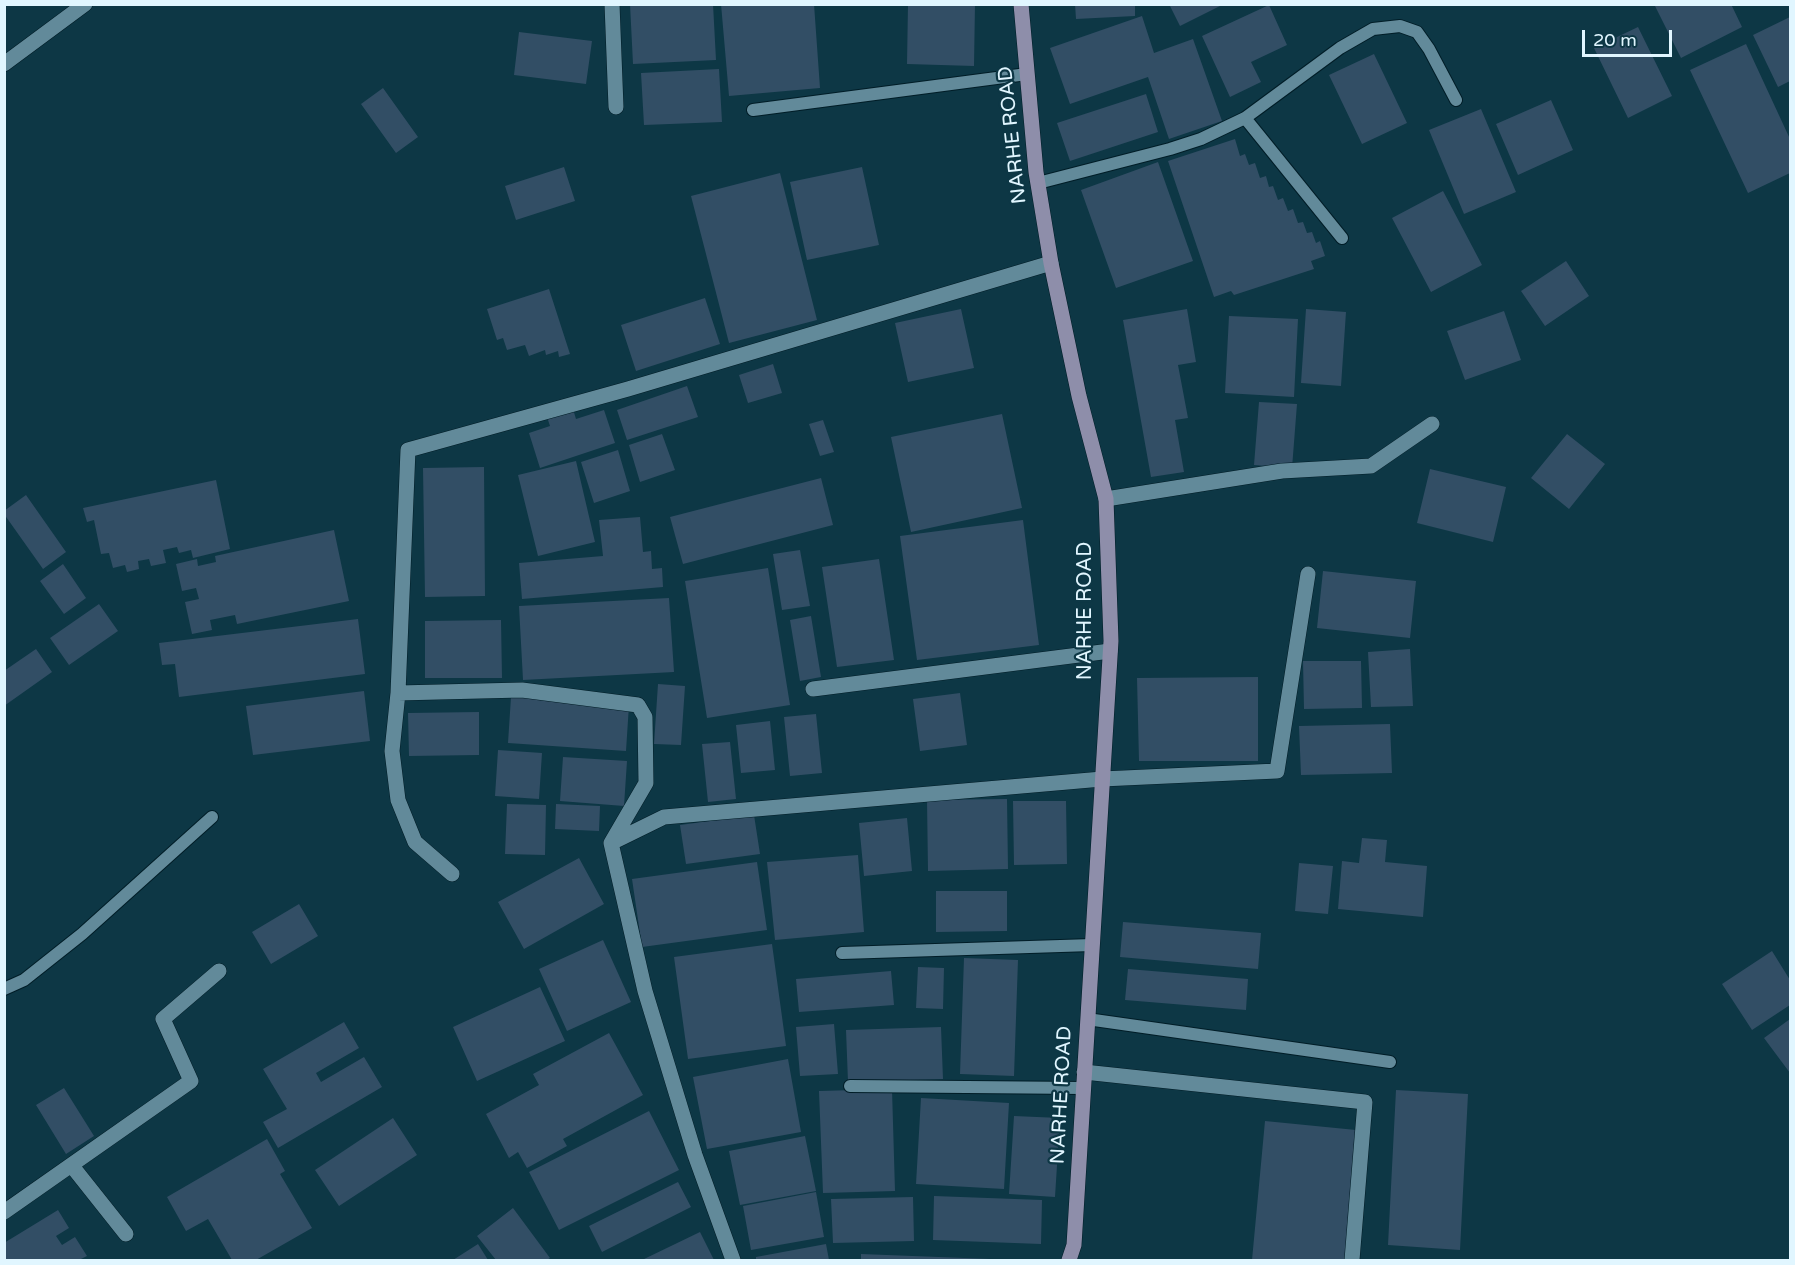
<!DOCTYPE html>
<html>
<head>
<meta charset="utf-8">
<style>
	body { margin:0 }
	#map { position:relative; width:1795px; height:1265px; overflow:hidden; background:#0d3745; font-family:"Varela Round",sans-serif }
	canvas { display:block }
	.frame { position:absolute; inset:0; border:6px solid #e1f6ff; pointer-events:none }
	.scale { position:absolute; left:1582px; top:30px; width:90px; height:27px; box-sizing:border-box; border:3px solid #e1f6ff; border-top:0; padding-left:8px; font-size:18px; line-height:21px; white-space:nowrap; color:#e1f6ff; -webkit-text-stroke:4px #0d3745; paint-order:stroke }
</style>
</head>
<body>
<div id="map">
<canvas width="1795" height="1265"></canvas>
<div class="frame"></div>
<div class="scale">20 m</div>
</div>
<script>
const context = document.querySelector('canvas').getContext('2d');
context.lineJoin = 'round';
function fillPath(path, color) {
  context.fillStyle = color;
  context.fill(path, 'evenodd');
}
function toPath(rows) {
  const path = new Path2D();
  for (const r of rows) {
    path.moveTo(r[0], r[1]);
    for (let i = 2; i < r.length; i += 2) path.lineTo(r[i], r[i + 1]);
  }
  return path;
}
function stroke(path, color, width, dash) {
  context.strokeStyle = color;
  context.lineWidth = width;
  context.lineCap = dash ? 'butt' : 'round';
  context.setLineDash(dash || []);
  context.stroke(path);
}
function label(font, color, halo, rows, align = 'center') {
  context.font = font + ' "Varela Round",sans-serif';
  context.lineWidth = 4.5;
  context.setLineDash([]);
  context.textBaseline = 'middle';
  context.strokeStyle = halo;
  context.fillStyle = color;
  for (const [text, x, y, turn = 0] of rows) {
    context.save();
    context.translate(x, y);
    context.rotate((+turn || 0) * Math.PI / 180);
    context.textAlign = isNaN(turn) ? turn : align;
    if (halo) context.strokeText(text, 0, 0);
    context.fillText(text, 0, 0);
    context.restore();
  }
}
fillPath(toPath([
	[630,4,713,4,716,60,633,64],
	[721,4,814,4,820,88,729,96],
	[908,4,975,4,974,66,907,64],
	[1075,4,1135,4,1135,16,1076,19],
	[1169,4,1224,4,1180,26],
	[1654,4,1731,4,1742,27,1681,58],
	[1269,5,1287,45,1251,62,1261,82,1230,97,1202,36],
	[1142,16,1154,53,1193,39,1222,121,1169,139,1148,77,1070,104,1050,48],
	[1790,17,1790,81,1778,87,1753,35],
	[1638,27,1672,96,1628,118,1594,48],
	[519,32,592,41,586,84,514,75],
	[1746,44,1790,139,1790,173,1748,193,1690,70],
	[1374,54,1407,123,1362,144,1329,75],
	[719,69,722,122,644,125,641,73],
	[383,88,418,137,396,153,361,104],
	[1146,94,1158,132,1070,161,1057,123],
	[1551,100,1573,150,1518,175,1496,124],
	[1481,109,1516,192,1464,214,1429,130],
	[1235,139,1240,156,1245,154,1249,165,1255,163,1260,178,1266,176,1269,187,1273,186,1278,200,1283,198,1288,211,1293,209,1298,223,1303,222,1307,233,1312,232,1316,243,1320,241,1325,256,1311,261,1314,269,1234,295,1231,291,1214,297,1168,161],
	[1158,162,1193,261,1116,288,1081,190],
	[564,167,575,201,516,220,505,186],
	[862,167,879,245,807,260,790,182],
	[780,173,817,320,729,343,691,196],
	[1443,191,1482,265,1431,292,1392,218],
	[1566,261,1589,296,1545,326,1521,291],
	[549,289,570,354,559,357,558,351,546,355,545,350,529,356,525,345,507,350,503,338,497,340,487,309],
	[705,298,720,344,636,371,621,325],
	[961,309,974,368,908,382,895,323],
	[1187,309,1196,362,1178,365,1188,418,1175,420,1184,472,1151,477,1123,320],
	[1306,309,1346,312,1341,386,1301,383],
	[1504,311,1521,360,1465,380,1447,331],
	[1229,316,1298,319,1294,397,1225,393],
	[773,364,782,393,748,403,739,375],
	[687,386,698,417,627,440,617,410],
	[1259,402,1297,404,1292,468,1254,465],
	[573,409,576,419,604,410,615,443,540,468,529,433,550,426,547,417],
	[1002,414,1022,508,911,532,891,437],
	[823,420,834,452,820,456,809,424],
	[662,434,675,470,640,482,629,445],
	[1567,434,1605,464,1569,509,1531,478],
	[618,450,630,491,594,503,581,462],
	[576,461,595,542,538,556,518,475],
	[484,467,485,596,425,597,423,468],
	[1430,469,1506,487,1493,542,1417,523],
	[821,478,833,525,683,564,670,517],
	[216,480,230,549,193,558,191,550,179,553,177,547,163,550,166,563,151,566,149,559,138,561,139,569,127,572,125,565,113,568,109,553,101,554,94,520,87,522,83,508],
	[26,495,66,552,43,569,4,514,4,511],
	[640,517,643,552,651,551,652,569,662,568,663,587,522,599,519,563,603,556,599,520],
	[1023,520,1039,645,917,660,900,536],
	[334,530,349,601,237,624,235,615,210,620,212,630,192,634,185,602,199,599,196,588,182,591,176,564,197,559,198,566,216,562,215,556],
	[800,550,810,606,782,610,773,554],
	[879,559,894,660,837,667,822,567],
	[63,564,86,598,64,614,40,581],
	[768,568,790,705,707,718,685,581],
	[1323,571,1416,581,1410,638,1317,628],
	[669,598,674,672,523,680,519,606],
	[99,604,118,631,69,665,50,638],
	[811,616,821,677,800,681,790,620],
	[358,619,365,674,179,697,175,664,162,665,159,643],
	[501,620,502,678,425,678,425,621],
	[36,649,52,672,4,706,4,671],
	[1410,649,1413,706,1371,707,1368,652],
	[1303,661,1361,661,1362,708,1304,709],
	[1258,677,1258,761,1139,761,1137,678],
	[658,684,685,686,681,745,654,744],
	[364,691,370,741,253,755,246,706],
	[960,693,967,745,920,751,913,699],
	[511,697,629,705,626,751,508,743],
	[479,712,479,755,409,756,408,713],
	[816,714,822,773,790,776,784,717],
	[770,721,775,770,741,773,736,725],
	[1390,724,1392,773,1301,775,1299,726],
	[730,742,736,799,708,802,702,744],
	[498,750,542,753,539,799,495,796],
	[563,757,627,761,624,806,560,801],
	[1007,799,1008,869,928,871,927,800],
	[1013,801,1066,801,1067,864,1014,865],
	[507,804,546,805,545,855,505,854],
	[556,804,600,806,599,831,555,829],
	[754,815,760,854,686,864,680,825],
	[907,818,912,871,864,876,859,823],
	[1362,838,1387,840,1385,862,1427,866,1423,917,1338,909,1342,861,1359,863],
	[858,855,864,932,775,940,767,862],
	[579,858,604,904,524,949,498,902],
	[757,862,767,930,642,947,632,879],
	[1299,863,1333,866,1328,914,1295,911],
	[936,891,1007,891,1007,931,936,932],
	[299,904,318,936,271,964,252,932],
	[1123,922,1261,933,1258,969,1120,957],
	[603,940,631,1002,567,1031,539,969],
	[772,944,786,1046,688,1059,674,957],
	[1772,951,1790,980,1790,1005,1752,1030,1722,984],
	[964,958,1018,960,1014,1076,960,1074],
	[918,967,944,968,943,1009,916,1008],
	[1128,969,1248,979,1246,1010,1125,1000],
	[891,971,894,1005,799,1012,796,979],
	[540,987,565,1041,477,1081,453,1027],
	[1790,1019,1790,1073,1764,1038],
	[344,1022,359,1048,316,1073,321,1082,364,1057,382,1087,278,1148,263,1122,287,1109,263,1069],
	[834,1024,838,1074,800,1076,796,1027],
	[941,1027,943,1079,848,1082,846,1030],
	[609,1033,643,1095,563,1139,567,1146,527,1168,518,1152,509,1158,486,1114,539,1085,533,1074],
	[788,1059,801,1132,707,1149,693,1077],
	[64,1088,94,1136,66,1154,36,1105],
	[892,1089,895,1191,823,1193,819,1091],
	[1396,1090,1468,1094,1460,1250,1388,1245],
	[921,1098,1009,1103,1004,1189,916,1184],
	[649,1111,679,1170,559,1230,529,1172],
	[1014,1116,1060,1118,1055,1197,1009,1194],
	[393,1118,417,1155,339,1206,315,1170],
	[1265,1121,1356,1130,1345,1260,1252,1260],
	[805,1136,816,1191,740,1205,729,1151],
	[267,1139,285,1171,280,1174,312,1228,256,1260,232,1260,208,1219,186,1231,167,1197],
	[678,1182,691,1207,602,1252,589,1226],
	[816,1192,824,1237,751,1250,743,1206],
	[934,1196,1042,1200,1041,1244,933,1240],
	[913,1197,914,1241,833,1243,831,1199],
	[513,1208,550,1258,547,1260,496,1260,477,1236],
	[58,1210,69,1228,56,1236,62,1245,75,1237,87,1256,79,1260,4,1260,4,1243],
	[700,1232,714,1260,642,1260],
	[478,1244,488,1260,453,1260],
	[826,1244,829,1260,756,1260,756,1257],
	[861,1254,991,1259,991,1260,861,1260]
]), '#324e65');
const lane = toPath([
	[753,110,1027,74],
	[1245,118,1342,238],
	[1038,183,1170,149,1201,139,1245,118,1340,48,1373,29,1400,26,1417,32,1429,49,1456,100],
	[842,953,1092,945],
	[4,989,24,980,82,934,212,817],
	[1087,1019,1390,1062],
	[850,1086,1083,1088]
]);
const street = toPath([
	[612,4,616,107],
	[4,64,85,4],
	[1106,499,1282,471,1371,466,1432,424],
	[813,689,1110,651],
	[398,693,392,751,398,800,415,842,452,874],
	[611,843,664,817,1102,779,1277,771,1308,574],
	[1084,1072,1365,1102,1352,1260],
	[72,1166,126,1234],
	[4,1212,191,1081,163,1019,219,971],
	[733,1260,695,1155,645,991,611,843,646,783,645,717,638,705,522,690,398,693,408,450,628,389,1051,263]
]);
const secondary = toPath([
	[1021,4,1036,172,1051,263,1079,396,1106,499,1111,641,1074,1245,1069,1260]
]);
stroke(lane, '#001d27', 14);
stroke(street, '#001d27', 16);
stroke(secondary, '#001d27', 16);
stroke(lane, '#628a9a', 12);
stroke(street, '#628a9a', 15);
stroke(secondary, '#8e8eaa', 15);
label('20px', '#e1f6ff', '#0d3745', [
	["NARHE ROAD",1013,135,-96],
	["NARHE ROAD",1086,611,-90],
	["NARHE ROAD",1062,1095,-87]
]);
</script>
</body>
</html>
